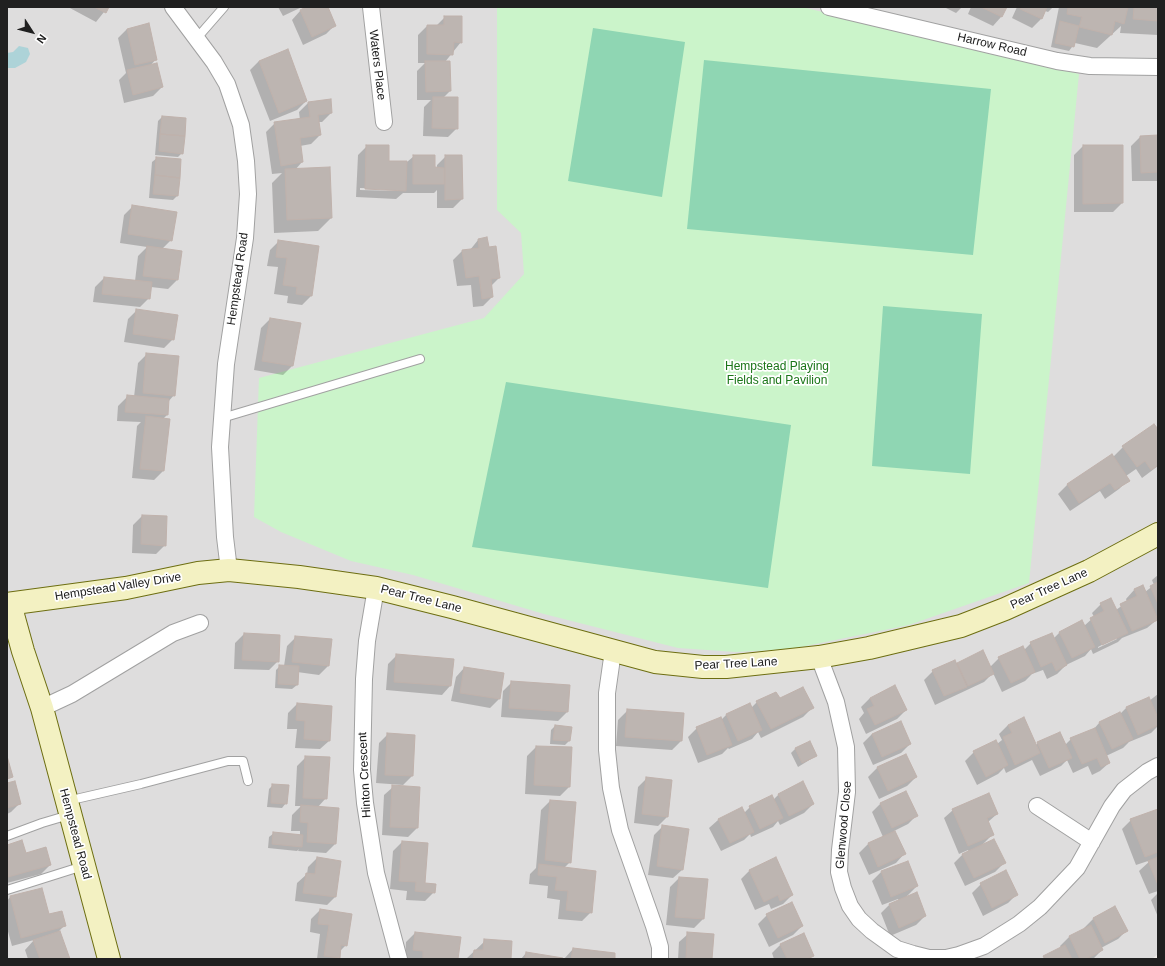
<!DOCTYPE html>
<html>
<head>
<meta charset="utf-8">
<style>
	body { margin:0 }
	#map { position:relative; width:1165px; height:966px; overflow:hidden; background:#f0ece8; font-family:Helvetica,sans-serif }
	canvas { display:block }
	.frame { position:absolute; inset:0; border:8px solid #202020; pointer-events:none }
	.north { position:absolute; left:12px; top:12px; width:40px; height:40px; -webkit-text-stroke:3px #fff; paint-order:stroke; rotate:126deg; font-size:11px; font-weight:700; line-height:16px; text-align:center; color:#202020 }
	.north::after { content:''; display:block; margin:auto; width:14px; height:18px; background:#202020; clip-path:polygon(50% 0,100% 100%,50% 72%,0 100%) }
</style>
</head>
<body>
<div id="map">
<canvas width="1165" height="966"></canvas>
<div class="frame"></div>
<div class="north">N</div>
</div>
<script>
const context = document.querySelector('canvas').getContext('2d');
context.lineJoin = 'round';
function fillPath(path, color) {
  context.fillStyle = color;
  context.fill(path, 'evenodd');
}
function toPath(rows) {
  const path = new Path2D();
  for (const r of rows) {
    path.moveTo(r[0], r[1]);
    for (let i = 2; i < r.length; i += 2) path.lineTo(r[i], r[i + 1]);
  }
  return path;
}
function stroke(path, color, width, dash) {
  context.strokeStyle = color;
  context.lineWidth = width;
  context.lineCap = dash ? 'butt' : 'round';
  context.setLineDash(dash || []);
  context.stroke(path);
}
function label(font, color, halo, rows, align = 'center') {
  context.font = font + ' Helvetica,sans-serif';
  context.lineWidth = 3.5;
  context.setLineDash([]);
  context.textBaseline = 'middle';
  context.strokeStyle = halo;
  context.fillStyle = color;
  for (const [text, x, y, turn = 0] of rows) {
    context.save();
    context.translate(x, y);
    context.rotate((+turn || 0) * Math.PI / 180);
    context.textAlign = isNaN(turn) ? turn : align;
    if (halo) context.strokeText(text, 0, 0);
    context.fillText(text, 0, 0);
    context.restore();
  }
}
fillPath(toPath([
	[7,7,1158,7,1158,954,1152,959,7,959]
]), '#dedddd');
fillPath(toPath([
	[497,7,802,7,1079,74,1029,583,909,625,791,649,736,652,678,648,544,614,413,575,351,561,281,532,254,517,259,378,484,318,524,274,521,233,497,210]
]), '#cbf4ca');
fillPath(toPath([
	[593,28,685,42,662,197,568,181],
	[704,60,991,89,973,255,687,229],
	[883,306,982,314,970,474,872,466],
	[506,382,791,425,768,588,472,547]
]), '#8fd6b3');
fillPath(toPath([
	[19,46,28,48,30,54,26,62,15,68,7,68,7,53,13,52]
]), '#add3d8');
fillPath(toPath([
	[68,7,108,7,96,22],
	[278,7,302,7,283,16],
	[309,7,327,7,335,25,326,34,303,45,292,20,300,11],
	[944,7,962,7,956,13],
	[971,7,1006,7,1001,17,993,26,968,14],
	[1017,7,1053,7,1048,12,1045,11,1041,19,1032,28,1012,18],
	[1059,7,1158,7,1158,35,1120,33,1121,26,1097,48,1075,43,1069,51,1051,47],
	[445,17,461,42,445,62,450,91,443,98,457,128,448,137,423,136,424,107,431,100,417,100,417,71,425,63,418,63,418,35,427,26,436,26],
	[127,29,156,59,150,66,162,87,153,96,124,103,119,80,126,73,118,38],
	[259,61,306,101,297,110,270,121,250,70],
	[330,100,331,113,322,122,318,122,320,135,311,144,300,146,302,162,295,170,331,218,318,231,274,233,272,183,282,173,272,174,266,132,275,123,300,120,299,112,308,103],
	[162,117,182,153,178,157,155,155,158,121],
	[1158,136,1158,181,1132,181,1131,146,1140,137],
	[367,146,388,161,407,162,414,156,434,168,437,168,437,165,446,156,462,199,453,208,437,208,437,190,434,193,403,193,396,199,356,197,358,155],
	[360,188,398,189,398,191,360,190],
	[1083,146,1122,203,1113,212,1074,212,1074,155],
	[157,158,180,160,177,196,173,200,149,198,152,162],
	[133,206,171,240,162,249,177,280,168,289,151,287,149,298,140,307,93,302,95,287,104,278,135,281,138,256,147,247,120,243,124,215],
	[478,240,488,248,499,278,491,286,492,297,483,306,473,307,471,285,457,286,453,260,462,251,470,250],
	[279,241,318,247,311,296,302,305,287,303,288,296,274,294,278,267,267,266,270,250],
	[137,310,173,339,164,348,124,342,128,319],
	[270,319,300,324,292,366,283,375,254,370,261,328],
	[147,354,174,395,168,402,167,415,163,419,168,419,163,471,154,480,132,478,137,426,141,422,117,421,118,406,127,397,134,397,138,363],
	[1154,425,1158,431,1158,466,1142,478,1136,469,1126,476,1128,480,1119,489,1105,499,1100,491,1070,511,1058,494,1067,485,1112,455,1113,457,1123,447],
	[142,516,165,545,156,554,132,553,133,525],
	[1158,575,1158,619,1147,628,1122,638,1118,642,1093,654,1091,649,1085,656,1066,665,1057,674,1047,679,1043,670,1032,674,1025,681,1002,692,993,673,984,682,935,705,924,680,933,671,957,663,990,667,999,658,1024,650,1031,643,1054,638,1059,633,1084,626,1094,617,1092,613,1101,604,1116,610,1127,602,1126,599,1134,590,1145,592,1154,585,1152,580],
	[1117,637,1117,639,1098,648,1098,647],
	[244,634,278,661,269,670,234,669,235,643],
	[296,637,328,666,319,675,297,672,297,685,292,689,275,688,276,670,280,666,284,666,287,646],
	[397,655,450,686,442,695,386,690,388,664],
	[464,668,499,699,490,708,451,701,456,677],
	[512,682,567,712,558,721,501,717,503,691],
	[1158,694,1158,729,1157,727,1151,733,1129,742,1123,748,1106,756,1109,763,1100,771,1092,775,1088,766,1073,773,1067,760,1061,766,1040,776,1032,760,1006,773,1004,768,998,774,977,785,965,761,974,752,997,744,1002,740,999,734,1008,725,1035,746,1038,743,1065,745,1071,739,1093,730,1099,723,1120,714,1126,708,1148,698,1149,701],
	[870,698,906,710,897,719,866,734,859,719,864,713,861,707],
	[779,700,812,708,803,717,761,738,758,732,752,739,729,749,728,748,722,754,698,763,688,737,697,728,721,720,726,715,749,704,751,708,757,702],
	[297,704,329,741,320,749,295,748,297,729,287,729,288,713],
	[627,711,681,741,672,750,616,746,618,720],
	[555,726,569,741,565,745,550,744,551,730],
	[388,734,414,736,412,776,403,785,376,783,379,743],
	[872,734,910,744,901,753,873,765,863,743],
	[810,742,816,756,798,767,791,753,795,749],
	[536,747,569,787,560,796,525,794,527,756],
	[905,755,916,777,907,786,879,799,868,777,877,768],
	[306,757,326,798,317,808,335,844,326,853,298,851,299,849,297,851,268,848,269,837,274,833,300,835,300,831,291,831,292,815,301,806,295,806,297,766],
	[647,778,667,817,658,826,634,823,638,787],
	[7,784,20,803,11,812,7,814],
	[273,785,286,803,282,808,267,807,269,789],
	[393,787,417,828,408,837,382,835,384,795],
	[779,794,813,804,804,813,780,825,778,821,773,827,751,837,750,834,744,840,721,851,709,828,718,820,744,813,750,807,773,800],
	[550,801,570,862,563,869,591,912,582,921,558,919,560,900,547,898,548,886,529,884,530,874,536,868,541,810],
	[881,803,917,815,908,824,894,831,904,854,896,863,869,875,859,853,868,844,883,837,872,812],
	[953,810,997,814,988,822,993,834,982,845,1004,863,995,872,965,886,954,863,963,854,969,852,968,850,959,854,944,818],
	[1158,810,1158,891,1149,894,1139,871,1151,860,1136,865,1122,829,1131,820],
	[663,826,682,870,673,878,648,875,654,835],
	[22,842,25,854,50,865,41,874,7,883,7,846],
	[402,842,424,884,434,892,425,901,406,900,407,891,390,889,393,851],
	[317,858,336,896,327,905,295,901,297,883,307,874,308,867],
	[750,870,792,895,783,904,771,909,769,904,755,910,741,879],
	[881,872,917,886,904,899,925,916,916,925,890,936,881,913,890,904,899,901,898,899,882,905,872,881],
	[679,878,706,880,703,919,694,928,666,925,670,887],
	[981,884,1017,894,1008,903,983,916,972,893],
	[1158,893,1158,917,1151,900],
	[10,897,48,916,64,926,59,931,69,959,28,959,25,950,34,940,12,946,7,928,7,901],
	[320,910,346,945,339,952,337,959,317,959,320,934,310,932,311,919],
	[767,915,802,926,793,935,769,947,758,924],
	[1093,919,1127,930,1118,939,1101,948,1102,950,1093,959,1041,959,1061,948,1060,946,1069,937,1085,929,1084,928],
	[415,933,457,959,405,959,406,942],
	[688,934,711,959,678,959,679,942],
	[485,941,510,959,466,959],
	[781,944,813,955,810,959,774,959,772,953],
	[573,949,614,959,521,959,526,953,564,959]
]), '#0003');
const building = toPath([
	[94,7,109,7,106,13,94,7],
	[306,7,328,7,336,26,312,37,300,10,306,7],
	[981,7,1007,7,1002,17,981,7],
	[1021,7,1047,7,1042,19,1020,9,1021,7],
	[1068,7,1128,7,1124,24,1115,21,1112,35,1079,27,1082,17,1067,14,1068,7],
	[1134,7,1158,7,1158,21,1133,19,1134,7],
	[444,16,462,16,462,43,454,42,453,55,427,54,427,25,444,25,444,16],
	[1060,21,1079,26,1074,47,1055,43,1060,21],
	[149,23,157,60,135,65,127,29,149,23],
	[288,49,307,101,279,113,259,61,288,49],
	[425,61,450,61,451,91,426,92,425,61],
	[157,63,163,87,133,95,127,70,157,63],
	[433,97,458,97,458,129,432,128,433,97],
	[331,99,332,113,318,115,321,135,300,138,303,162,281,166,274,122,310,117,308,102,331,99],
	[162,116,186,118,185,136,160,134,162,116],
	[160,134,185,136,183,154,159,151,160,134],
	[1158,135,1158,172,1141,173,1140,136,1158,135],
	[366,145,389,145,389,161,407,161,406,191,365,189,366,145],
	[1083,145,1123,145,1123,203,1083,204,1083,145],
	[413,155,435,155,435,167,444,168,444,184,413,184,413,155],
	[445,155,462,155,463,199,445,200,445,155],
	[156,157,181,159,180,178,155,175,156,157],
	[330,167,332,218,287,220,285,169,330,167],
	[155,175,180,178,178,196,153,194,155,175],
	[132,205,177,212,172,241,128,234,132,205],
	[487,237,489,247,496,246,500,278,491,279,493,297,482,299,479,276,466,278,462,250,479,248,478,239,487,237],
	[278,240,319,246,312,296,296,294,297,287,283,285,287,258,276,257,278,240],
	[147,246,182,251,178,280,143,276,147,246],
	[104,277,152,282,150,299,102,294,104,277],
	[136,309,178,315,174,340,133,334,136,309],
	[270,318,301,323,293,366,262,361,270,318],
	[146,353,179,356,175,396,143,393,146,353],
	[127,395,169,399,168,415,125,412,127,395],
	[146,416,170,419,164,471,140,469,146,416],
	[1154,424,1158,429,1158,465,1151,470,1145,461,1137,467,1122,446,1154,424],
	[1112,454,1130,481,1115,490,1110,483,1079,503,1067,484,1112,454],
	[142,515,167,516,166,546,141,544,142,515],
	[1158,582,1158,604,1150,586,1158,582],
	[1143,585,1158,620,1132,631,1120,604,1137,596,1134,589,1143,585],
	[1111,598,1128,633,1102,645,1090,618,1104,611,1100,603,1111,598],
	[1082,620,1095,647,1072,658,1059,632,1082,620],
	[244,633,280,635,279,662,242,660,244,633],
	[1052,633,1067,665,1056,671,1052,662,1041,667,1030,642,1052,633],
	[295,636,332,639,329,666,292,662,295,636],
	[1023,646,1035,672,1011,683,998,657,1023,646],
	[983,650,994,674,968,686,957,663,983,650],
	[396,654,454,659,451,686,394,682,396,654],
	[955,660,967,687,944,696,932,670,955,660],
	[279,665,299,666,298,685,278,684,279,665],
	[464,667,504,673,500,699,460,693,464,667],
	[511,681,570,685,568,712,509,708,511,681],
	[895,685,907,710,875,725,867,709,874,706,870,698,895,685],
	[803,687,814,708,771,729,756,701,776,692,780,698,803,687],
	[1149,697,1158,718,1158,725,1138,735,1126,707,1149,697],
	[297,703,332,706,330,741,304,739,305,721,296,720,297,703],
	[750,703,762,730,738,741,726,714,750,703],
	[627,709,684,713,682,741,625,737,627,709],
	[1120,712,1133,739,1112,749,1099,722,1120,712],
	[721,717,732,745,707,755,696,727,721,717],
	[1024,717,1040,753,1015,765,1003,737,1012,733,1008,725,1024,717],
	[901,721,911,744,882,757,872,734,901,721],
	[555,725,572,727,570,741,553,740,555,725],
	[1095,728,1110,763,1101,767,1097,758,1082,764,1070,738,1095,728],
	[1060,732,1072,758,1049,768,1037,742,1060,732],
	[387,733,415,735,413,776,385,775,387,733],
	[996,740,1008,765,986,777,973,751,996,740],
	[810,741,817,756,802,763,795,748,810,741],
	[536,746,572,747,570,787,534,785,536,746],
	[906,754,917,777,888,791,877,767,906,754],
	[7,756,13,777,7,779,7,756],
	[305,756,330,757,327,799,303,798,305,756],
	[646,777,672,780,668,817,642,814,646,777],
	[15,781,21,804,7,808,7,783,15,781],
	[803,781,814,804,789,816,778,794,803,781],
	[272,784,289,785,287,804,271,803,272,784],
	[392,785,420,787,418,828,390,827,392,785],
	[906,791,918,816,892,828,880,803,906,791],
	[989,793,998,814,987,818,994,835,968,846,952,809,989,793],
	[772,795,783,818,760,829,749,806,772,795],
	[550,800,576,802,571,863,545,860,550,800],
	[301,805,339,808,336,844,307,842,308,823,300,822,301,805],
	[742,807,754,832,730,843,718,819,742,807],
	[1158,809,1158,852,1145,857,1130,819,1158,809],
	[662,825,689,829,683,870,657,866,662,825],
	[895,831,906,854,878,867,868,843,895,831],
	[273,832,303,835,302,847,272,844,273,832],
	[994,839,1006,863,974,878,962,854,994,839],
	[22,840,26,853,46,847,51,865,8,877,7,845,22,840],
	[402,841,428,843,425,883,436,884,435,893,415,891,416,882,399,881,402,841],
	[317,857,341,861,336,897,303,893,306,873,315,874,317,857],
	[776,857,793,895,780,901,778,895,764,902,749,870,776,857],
	[1158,857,1158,885,1148,861,1158,857],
	[908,861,918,886,891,897,881,871,908,861],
	[539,864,596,871,592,913,566,910,568,891,555,890,557,877,538,875,539,864],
	[1006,870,1018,895,992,908,980,883,1006,870],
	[679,877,708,879,704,919,675,917,679,877],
	[42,888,49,914,62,911,66,926,21,938,10,896,42,888],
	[917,892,926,916,899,928,889,904,917,892],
	[792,902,803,926,778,938,766,914,792,902],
	[1115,906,1128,931,1105,943,1093,918,1115,906],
	[320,909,352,914,347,946,341,945,340,958,324,956,329,925,318,924,320,909],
	[1091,925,1103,950,1086,959,1080,959,1069,936,1091,925],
	[60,931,70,959,40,959,33,940,60,931],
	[415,932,461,937,458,959,423,959,423,951,413,950,415,932],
	[687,932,714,934,712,959,686,959,687,932],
	[804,933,814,956,807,959,787,959,780,944,804,933],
	[484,939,512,941,511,959,473,959,474,950,483,950,484,939],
	[1065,945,1072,959,1045,959,1043,956,1065,945],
	[573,948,615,953,615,959,571,959,573,948],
	[526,952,563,958,563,959,525,959,526,952]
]);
fillPath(building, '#bdb5b1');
stroke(building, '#c0b2ac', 1);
const lane = toPath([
	[197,38,224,7],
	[222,418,420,359],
	[67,801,141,784,228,761,243,761,248,781],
	[7,836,42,823,69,815],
	[7,890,83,866]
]);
const street = toPath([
	[173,7,214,62,227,84,241,125,246,161,248,194,245,238,226,364,220,447,225,537,229,570],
	[371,7,384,122],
	[829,7,1057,61,1090,66,1158,67],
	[376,588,367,641,364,679,362,770,365,803,376,873,399,959],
	[613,651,607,693,607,750,611,788,620,830,654,926,660,947,660,959],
	[819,657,836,702,846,747,847,792,840,850,839,872,843,888,850,906,859,919,872,931,897,949,913,954,929,958,946,958,959,955,984,946,1019,924,1040,907,1077,868,1112,806,1124,790,1147,772,1158,766],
	[42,708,72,694,173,633,200,623],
	[1037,806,1092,842]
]);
const secondary = toPath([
	[7,604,126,588,198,573,229,570,299,577,376,588,452,607,655,662,703,667,726,667,819,657,869,648,961,626,1005,609,1089,571,1158,534],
	[10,604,23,651,42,708,109,959]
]);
stroke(lane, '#a1a1a1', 10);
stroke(street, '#a1a1a1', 18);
stroke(secondary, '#6d6e11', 24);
stroke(lane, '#fff', 8);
stroke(street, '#fff', 16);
stroke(secondary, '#f3f1c2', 22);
label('12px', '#202020', '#fff', [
	["Harrow Road",992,45,13],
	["Waters Place",377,65,83],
	["Hempstead Road",238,279,-82],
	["Hempstead Valley Drive",118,587,-9],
	["Pear Tree Lane",1049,589,-24],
	["Pear Tree Lane",421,599,14],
	["Pear Tree Lane",736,664,-3],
	["Hinton Crescent",365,775,-93],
	["Glenwood Close",844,825,-85],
	["Hempstead Road",75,834,75]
]);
label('12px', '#1a7518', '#fff', [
	["Hempstead Playing",777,367],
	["Fields and Pavilion",777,381]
]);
</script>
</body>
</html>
